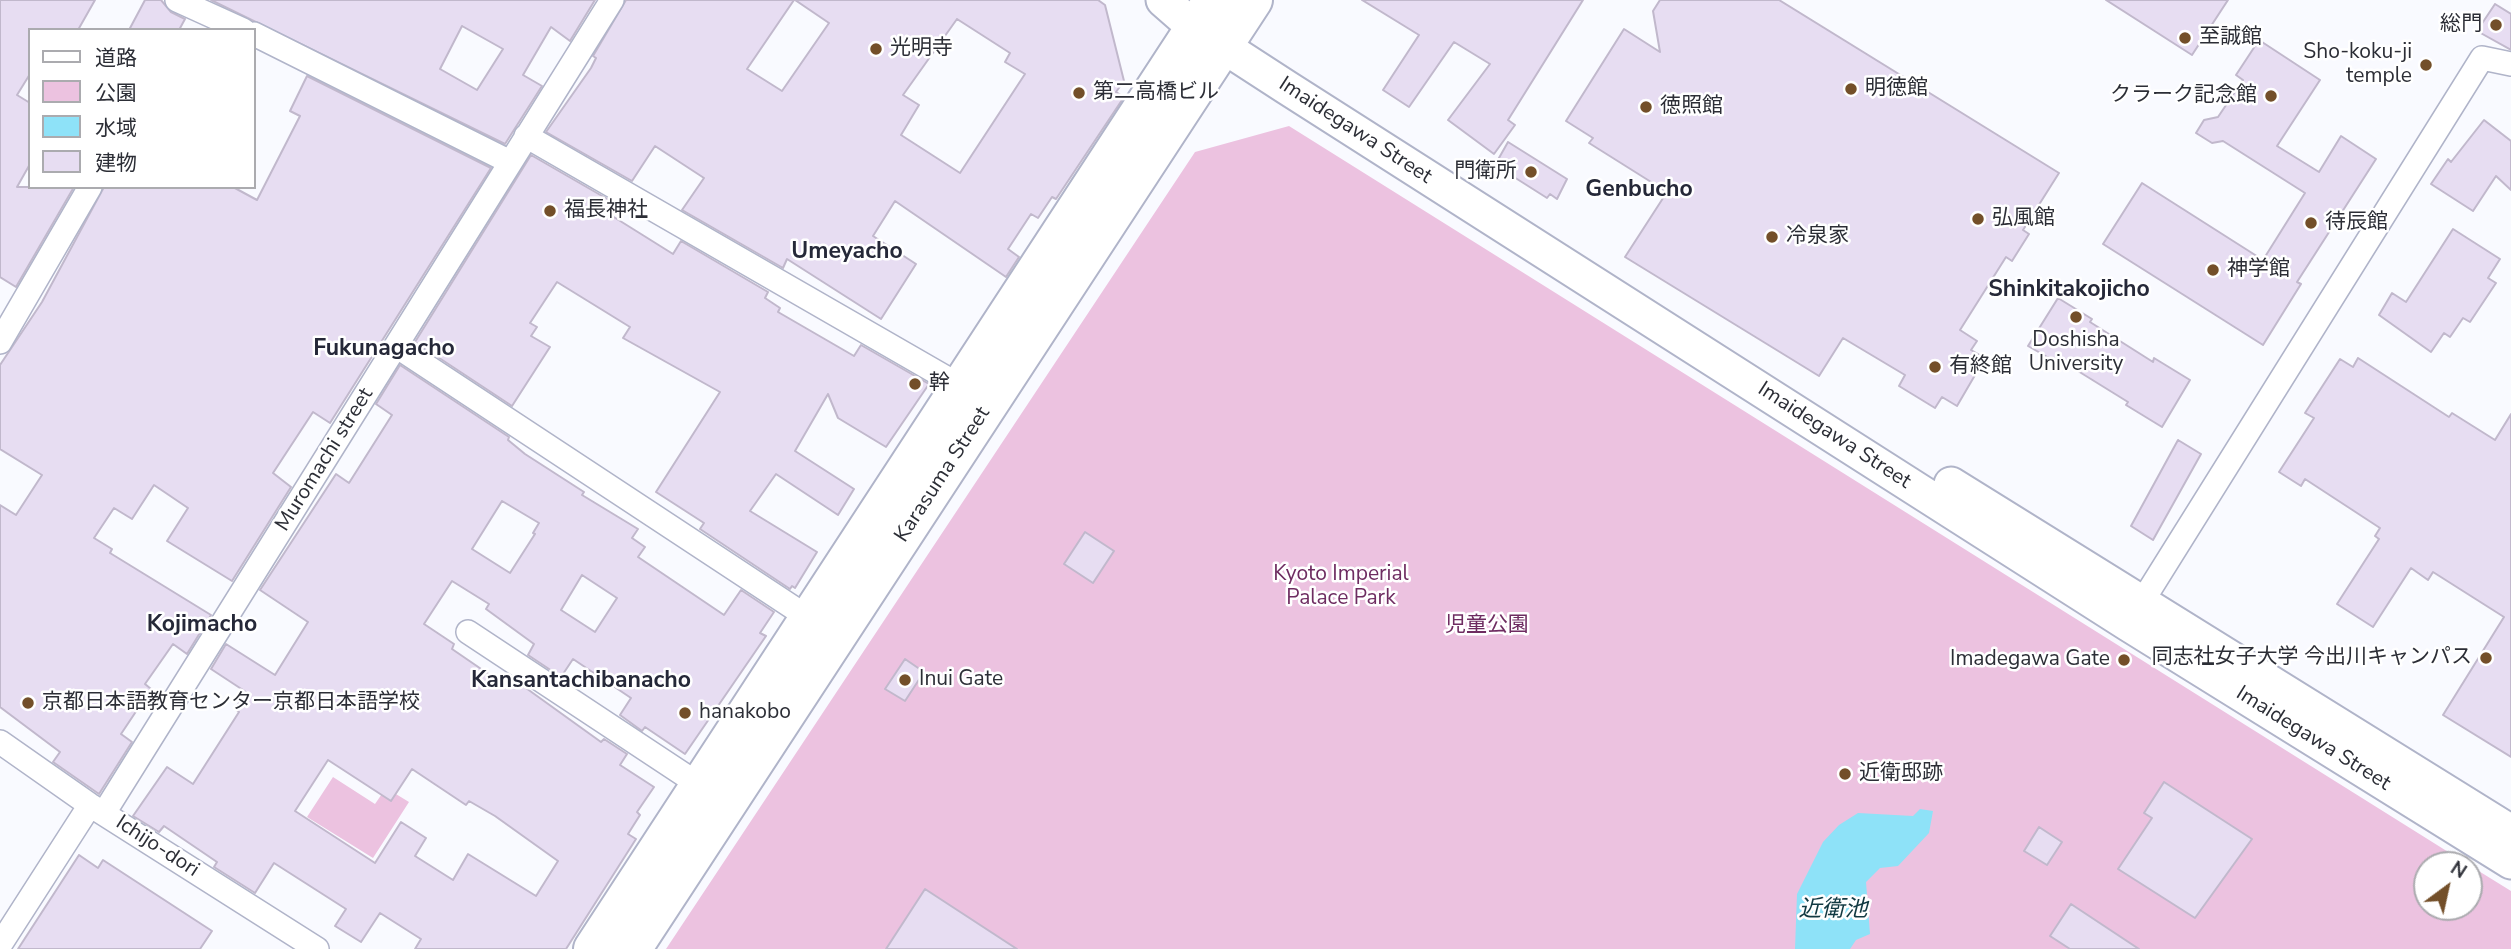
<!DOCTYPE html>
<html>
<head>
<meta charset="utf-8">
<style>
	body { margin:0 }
	#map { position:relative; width:2511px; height:949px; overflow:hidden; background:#f9faff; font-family:"Nunito Sans","Noto Sans JP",sans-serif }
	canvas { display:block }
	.legend { position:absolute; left:28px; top:28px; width:228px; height:161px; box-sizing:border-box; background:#fff; border:2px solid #ababaf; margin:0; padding:9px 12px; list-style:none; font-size:21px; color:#2c2e36 }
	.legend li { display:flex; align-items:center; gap:14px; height:35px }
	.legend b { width:35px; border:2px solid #ababaf }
	.north { position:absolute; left:2413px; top:851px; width:70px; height:70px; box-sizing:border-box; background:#fff; border:2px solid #ababaf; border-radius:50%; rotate:33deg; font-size:19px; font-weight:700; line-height:28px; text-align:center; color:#2c2e36 }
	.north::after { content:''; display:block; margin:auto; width:24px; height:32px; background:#734f29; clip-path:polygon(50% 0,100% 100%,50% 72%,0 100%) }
</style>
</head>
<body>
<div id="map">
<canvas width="2511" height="949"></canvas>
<ul class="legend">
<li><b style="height:9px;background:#fff"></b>道路</li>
<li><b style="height:19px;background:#ecc2e0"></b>公園</li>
<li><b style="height:19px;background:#8ee2f8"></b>水域</li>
<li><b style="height:19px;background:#e7ddf2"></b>建物</li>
</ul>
<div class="north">N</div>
</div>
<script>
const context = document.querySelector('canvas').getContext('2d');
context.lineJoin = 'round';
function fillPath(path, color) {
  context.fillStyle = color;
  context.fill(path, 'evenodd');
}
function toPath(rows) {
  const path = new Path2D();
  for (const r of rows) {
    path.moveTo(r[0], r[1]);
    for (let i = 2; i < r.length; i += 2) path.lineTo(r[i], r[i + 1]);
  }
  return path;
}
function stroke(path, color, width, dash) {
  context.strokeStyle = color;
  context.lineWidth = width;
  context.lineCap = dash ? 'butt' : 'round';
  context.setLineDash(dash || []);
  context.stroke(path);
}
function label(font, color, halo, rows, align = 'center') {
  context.font = font + ' "Nunito Sans","Noto Sans JP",sans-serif';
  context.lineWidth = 5;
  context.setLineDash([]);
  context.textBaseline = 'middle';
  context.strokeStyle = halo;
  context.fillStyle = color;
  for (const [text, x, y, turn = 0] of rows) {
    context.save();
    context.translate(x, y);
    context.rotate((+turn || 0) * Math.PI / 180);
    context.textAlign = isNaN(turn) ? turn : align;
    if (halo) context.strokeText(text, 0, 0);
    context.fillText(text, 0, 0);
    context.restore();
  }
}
fillPath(toPath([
	[1289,126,2469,865,2427,865,2427,907,2469,907,2469,865,2511,891,2511,949,666,949,1195,152],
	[333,777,375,804,386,788,409,802,373,858,307,817]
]), '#ecc2e0');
fillPath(toPath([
	[1920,809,1933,811,1929,833,1898,866,1880,868,1866,882,1870,934,1856,940,1850,949,1795,949,1797,894,1823,842,1839,825,1858,813,1913,816]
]), '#8ee2f8');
const building = toPath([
	[0,0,95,0,78,30,30,30,30,74,17,95,30,103,30,164,17,187,74,187,16,287,0,277,0,0],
	[145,0,161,0,171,12,185,19,179,30,129,30,145,0],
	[211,0,595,0,570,41,551,27,523,75,542,86,505,144,211,0],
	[462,26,503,49,477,90,440,69,462,26],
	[626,0,794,0,747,69,782,91,829,23,795,0,1098,0,1105,5,1124,81,1116,92,1124,97,1056,199,1052,197,1038,218,1031,214,1008,249,1019,257,1006,277,895,201,873,236,916,264,881,319,787,259,783,268,682,210,704,178,655,146,632,181,546,132,591,68,596,58,593,56,626,0],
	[957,19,1010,53,1005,62,1025,74,960,173,901,135,919,105,903,95,957,19],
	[1362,0,1583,0,1508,120,1515,125,1494,154,1448,120,1490,64,1454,42,1409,107,1383,90,1419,35,1362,0],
	[1660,0,1779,0,2059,173,2023,230,2029,234,2012,261,2006,257,1960,330,1977,341,1971,350,1985,358,1957,406,1942,397,1935,408,1899,386,1905,375,1843,338,1819,376,1625,257,1667,192,1589,143,1593,138,1566,121,1624,29,1660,52,1653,11,1660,0],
	[2106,0,2228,0,2192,55,2106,0],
	[2495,4,2511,14,2511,50,2477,31,2495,4],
	[2259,40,2320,80,2277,146,2319,172,2341,136,2376,159,2297,282,2301,284,2263,345,2103,244,2142,183,2263,260,2305,193,2223,141,2212,143,2196,133,2204,120,2218,117,2243,80,2236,75,2259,40],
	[307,76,491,168,330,423,313,412,273,473,291,487,232,581,167,541,188,508,154,485,132,519,114,508,94,538,112,549,110,553,211,615,187,654,173,644,145,684,151,689,121,734,132,742,99,794,53,762,60,752,0,707,0,505,16,515,42,475,0,449,0,365,42,302,104,187,233,187,257,200,300,116,290,111,307,76],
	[2484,120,2511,141,2511,190,2496,176,2473,211,2431,184,2448,159,2451,162,2484,120],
	[1508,142,1567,179,1557,199,1550,194,1547,198,1495,165,1508,142],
	[531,155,616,204,609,214,673,254,681,241,768,292,765,298,780,308,778,312,854,356,861,345,929,384,886,447,838,418,828,394,795,451,854,489,838,515,776,474,750,511,817,552,795,588,792,586,790,589,700,529,704,523,656,492,720,392,623,338,630,327,557,282,530,323,537,327,531,336,550,347,512,406,415,342,531,155],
	[2453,229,2500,259,2488,278,2496,283,2470,322,2463,318,2450,337,2444,333,2431,352,2379,315,2392,293,2406,302,2453,229],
	[2058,298,2092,319,2090,322,2153,362,2154,358,2190,380,2162,427,2126,405,2128,402,2065,363,2063,366,2028,346,2058,298],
	[2358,358,2449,417,2452,413,2495,440,2511,414,2511,757,2443,715,2504,617,2433,572,2428,580,2411,568,2373,627,2337,604,2379,539,2375,536,2380,528,2305,479,2301,486,2279,472,2314,418,2305,413,2340,359,2353,367,2358,358],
	[400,365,509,437,508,440,525,454,584,492,582,495,638,529,632,538,645,547,638,557,724,615,741,590,774,612,760,633,766,636,685,754,645,727,642,731,620,715,631,698,573,659,561,677,528,655,534,644,486,609,489,604,452,581,424,624,454,644,452,649,506,686,512,678,601,742,604,739,627,754,620,765,654,787,637,812,640,815,628,834,636,839,566,949,415,949,421,939,380,913,361,942,335,926,346,909,274,863,255,893,214,867,217,862,164,826,159,832,133,816,167,767,193,784,239,712,235,709,246,692,211,669,226,644,275,675,308,622,260,590,336,474,349,483,392,415,376,404,400,365],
	[502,501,539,523,533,533,535,534,510,573,472,549,502,501],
	[582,575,617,598,595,632,561,610,582,575],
	[328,760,391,801,412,769,466,805,469,801,495,816,558,861,536,896,468,854,453,880,415,856,426,838,401,822,375,863,295,811,328,760],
	[2178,440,2201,454,2153,540,2131,526,2178,440],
	[1085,532,1114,551,1093,583,1064,564,1085,532],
	[905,659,924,672,905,701,885,689,905,659],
	[2164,782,2252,839,2195,918,2118,869,2152,818,2144,813,2164,782],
	[2039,827,2062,842,2047,865,2024,851,2039,827],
	[79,855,98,868,103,860,212,931,200,949,18,949,79,855],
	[925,889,1017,949,886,949,925,889],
	[2071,904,2139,949,2070,949,2050,936,2071,904]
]);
fillPath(building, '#e7ddf2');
stroke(building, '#c1b8cc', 2);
const minor = toPath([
	[177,0,243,30],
	[254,34,510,162],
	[526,136,962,387],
	[0,342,90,187],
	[396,346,818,624],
	[2135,613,2482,58,2511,64],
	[468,632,701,786],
	[0,742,90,805,317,949],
	[104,813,612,0],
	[0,945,90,805]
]);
const secondary = toPath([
	[1163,0,1195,28,1286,87,2128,624,2511,862],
	[1951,484,2511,832]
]);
const trunk = toPath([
	[593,949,1213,0],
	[632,949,1253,0]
]);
stroke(minor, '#b0b4c9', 26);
stroke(secondary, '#b0b4c9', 37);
stroke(trunk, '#b0b4c9', 42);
stroke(minor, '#fff', 23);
stroke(secondary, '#fff', 33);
stroke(trunk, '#fff', 38);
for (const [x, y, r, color] of [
	[2496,25,7,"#734f29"],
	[2185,38,7,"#734f29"],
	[876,49,7,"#734f29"],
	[2426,65,7,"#734f29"],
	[1851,89,7,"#734f29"],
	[1079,93,7,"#734f29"],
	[2271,96,7,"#734f29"],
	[1646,107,7,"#734f29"],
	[1531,172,7,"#734f29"],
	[550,211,7,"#734f29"],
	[1978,219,7,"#734f29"],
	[2311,223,7,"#734f29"],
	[1772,237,7,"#734f29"],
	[2213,270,7,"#734f29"],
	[2076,317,7,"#734f29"],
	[1935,367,7,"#734f29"],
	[915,384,7,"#734f29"],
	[2486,658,7,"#734f29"],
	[2124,660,7,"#734f29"],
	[905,680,7,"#734f29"],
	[28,703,7,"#734f29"],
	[685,713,7,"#734f29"],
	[1845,774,7,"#734f29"]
]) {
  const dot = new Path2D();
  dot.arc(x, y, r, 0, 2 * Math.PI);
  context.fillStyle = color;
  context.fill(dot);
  stroke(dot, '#fff', 2.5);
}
label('21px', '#2c2e36', '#fff', [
	["総門",2482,25,"right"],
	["至誠館",2199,38],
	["光明寺",890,49],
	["Sho-koku-ji",2412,53,"right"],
	["temple",2412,77,"right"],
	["明徳館",1865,89],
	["第二高橋ビル",1093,93],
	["クラーク記念館",2257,96,"right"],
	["徳照館",1660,107],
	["門衛所",1517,172,"right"],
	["福長神社",564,211],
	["弘風館",1992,219],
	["待辰館",2325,223],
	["冷泉家",1786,237],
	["神学館",2227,270],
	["Doshisha",2076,341,"center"],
	["University",2076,365,"center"],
	["有終館",1949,367],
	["幹",929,384],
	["同志社女子大学 今出川キャンパス",2472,658,"right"],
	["Imadegawa Gate",2110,660,"right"],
	["Inui Gate",919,680],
	["京都日本語教育センター京都日本語学校",42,703],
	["hanakobo",699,713],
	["近衛邸跡",1859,774]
], 'left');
label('21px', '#2c2e36', '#fff', [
	["Imaidegawa Street",1355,131,33],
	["Imaidegawa Street",1834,436,33],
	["Muromachi street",325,460,-58],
	["Karasuma Street",943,475,-57],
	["Imaidegawa Street",2313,739,32],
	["Ichijo-dori",157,847,33]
]);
label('21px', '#6e2c61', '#fff', [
	["Kyoto Imperial",1341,575],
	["Palace Park",1341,599],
	["児童公園",1487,626]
]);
label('bold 23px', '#252838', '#fff', [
	["Genbucho",1639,190],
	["Umeyacho",847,252],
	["Shinkitakojicho",2069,290],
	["Fukunagacho",384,349],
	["Kojimacho",202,625],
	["Kansantachibanacho",581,681]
]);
label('italic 23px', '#113942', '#fff', [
	["近衛池",1833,910]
]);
</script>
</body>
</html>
